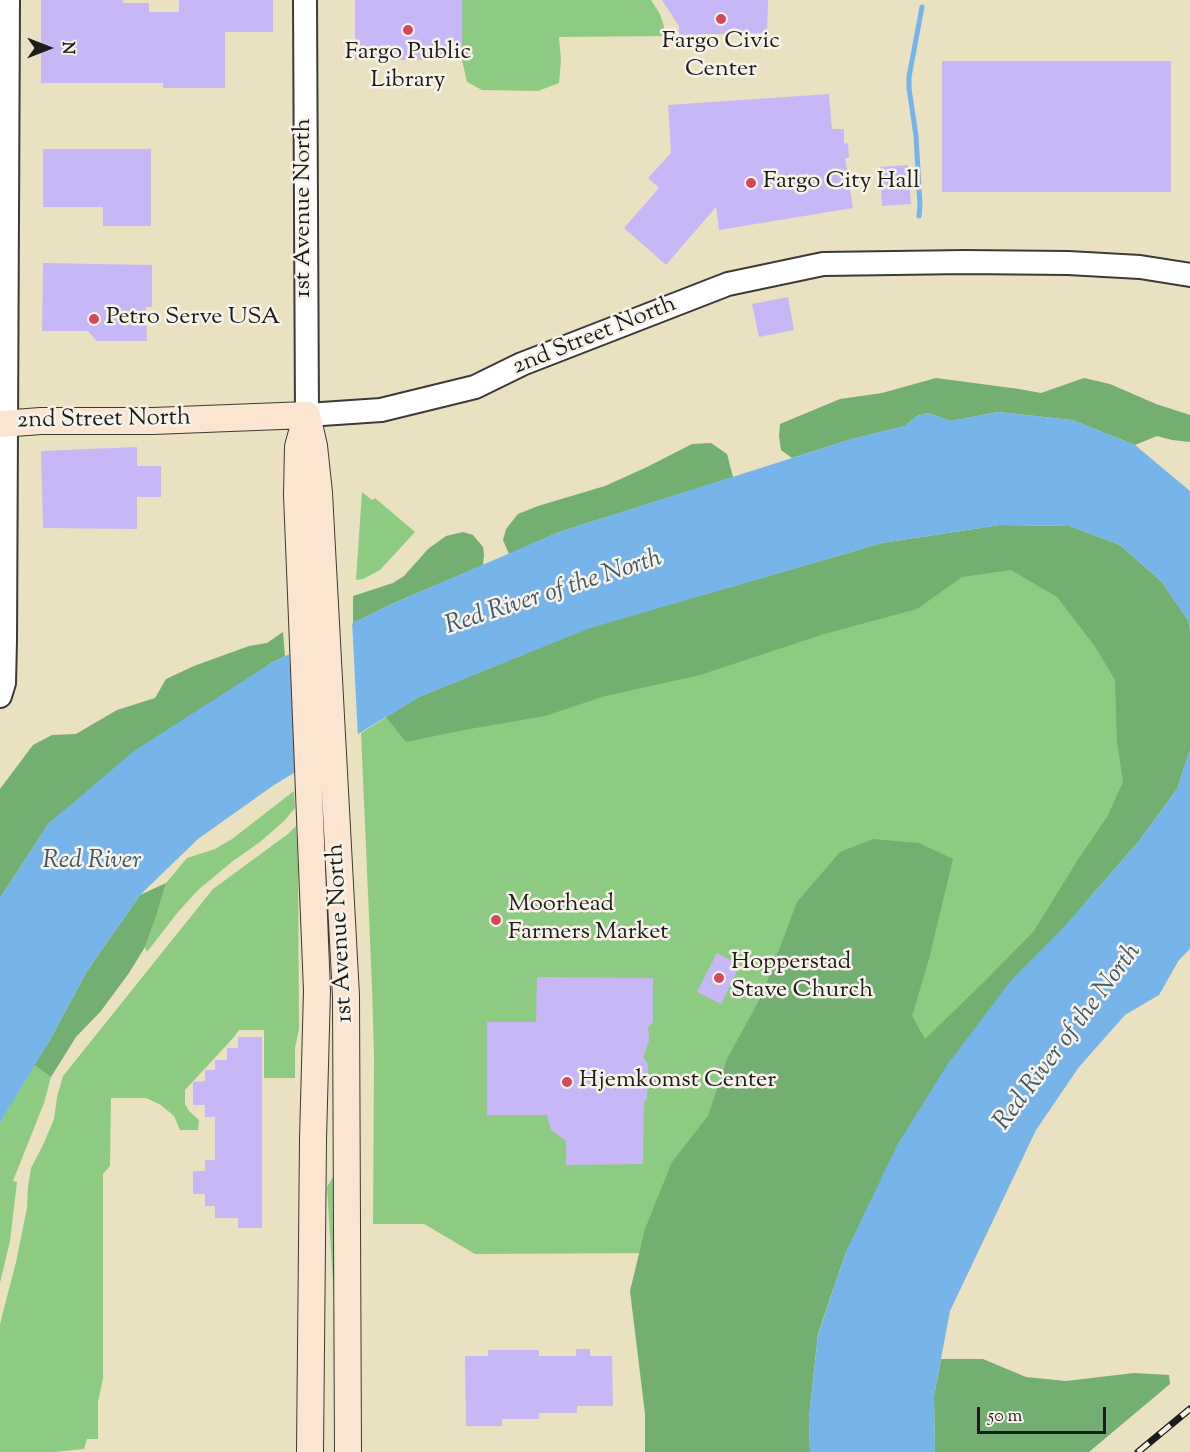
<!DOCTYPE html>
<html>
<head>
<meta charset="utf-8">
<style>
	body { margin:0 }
	#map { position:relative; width:1190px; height:1452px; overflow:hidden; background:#eae1c1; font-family:"Sorts Mill Goudy",serif }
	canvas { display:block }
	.north { position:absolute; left:18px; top:18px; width:60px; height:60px; -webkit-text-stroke:4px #f7f3e8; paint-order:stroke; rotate:90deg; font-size:16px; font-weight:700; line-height:24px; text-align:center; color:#1c1c1c }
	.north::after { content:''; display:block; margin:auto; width:21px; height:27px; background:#1c1c1c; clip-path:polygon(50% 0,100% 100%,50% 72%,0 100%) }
	.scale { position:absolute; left:977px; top:1407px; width:129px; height:27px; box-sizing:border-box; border:3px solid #1c1c1c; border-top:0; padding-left:8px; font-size:18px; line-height:21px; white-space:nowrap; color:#1c1c1c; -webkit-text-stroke:4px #f7f3e8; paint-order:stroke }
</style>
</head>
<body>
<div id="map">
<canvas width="1190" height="1452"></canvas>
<div class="north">N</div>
<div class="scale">50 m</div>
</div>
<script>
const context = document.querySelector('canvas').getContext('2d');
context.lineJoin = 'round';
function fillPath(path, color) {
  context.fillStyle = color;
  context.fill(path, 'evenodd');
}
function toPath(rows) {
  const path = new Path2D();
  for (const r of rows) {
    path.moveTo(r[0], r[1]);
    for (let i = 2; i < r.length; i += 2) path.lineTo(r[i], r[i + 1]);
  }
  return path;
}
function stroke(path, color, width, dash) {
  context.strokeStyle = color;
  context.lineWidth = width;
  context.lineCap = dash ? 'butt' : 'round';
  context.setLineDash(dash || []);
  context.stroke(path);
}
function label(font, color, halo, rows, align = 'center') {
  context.font = font + ' "Sorts Mill Goudy",serif';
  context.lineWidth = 5;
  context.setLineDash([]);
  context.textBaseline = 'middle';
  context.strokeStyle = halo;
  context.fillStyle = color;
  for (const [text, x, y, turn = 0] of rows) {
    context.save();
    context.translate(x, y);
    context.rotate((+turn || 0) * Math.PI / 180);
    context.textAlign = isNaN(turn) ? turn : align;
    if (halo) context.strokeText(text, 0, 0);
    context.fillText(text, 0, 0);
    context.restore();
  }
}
fillPath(toPath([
	[462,0,651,0,660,14,667,36,559,37,561,61,559,83,538,91,482,90,467,82,462,60],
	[362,492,372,500,375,498,415,532,380,570,363,579,356,580],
	[1000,525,1190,630,1190,750,846,1252,475,1254,424,1224,373,1224,374,1057,372,986,361,733,419,697,589,628,717,591],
	[294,791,295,808,284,821,260,842,233,861,198,890,178,912,147,952,145,947,157,914,166,883,187,858,215,849,232,839],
	[296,826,298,867,299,1029,295,1048,295,1078,264,1078,264,1030,239,1030,234,1037,185,1090,185,1104,189,1111,199,1120,198,1130,180,1130,174,1116,161,1105,146,1098,111,1098,110,1166,103,1174,103,1378,98,1402,98,1439,87,1439,84,1449,54,1452,0,1452,0,1324,16,1262,27,1208,28,1186,31,1168,43,1145,54,1119,57,1097,63,1076,213,889,288,834],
	[34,1065,51,1077,44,1103,13,1181,17,1182,10,1241,0,1283,0,1125,4,1116],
	[337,1170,337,1299,334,1299,327,1187]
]), '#8dcb82');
fillPath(toPath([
	[936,378,1019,389,1041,393,1084,378,1110,384,1156,404,1190,415,1190,442,1172,440,1157,436,1135,445,1072,420,998,412,951,421,928,413,917,416,905,426,852,439,792,458,781,450,779,436,780,424,840,399,882,393],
	[711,443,727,454,733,477,559,532,509,554,503,540,506,529,518,514,538,506,605,486,647,467,692,444],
	[1000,525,1070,526,1120,545,1161,581,1188,620,1190,630,1190,750,1177,789,1139,841,1065,926,1010,982,948,1065,898,1144,846,1252,818,1334,809,1417,810,1452,645,1452,645,1414,630,1291,645,1229,672,1162,708,1116,727,1059,762,995,797,902,840,852,873,839,919,843,953,859,929,959,912,1016,925,1039,984,982,1034,931,1077,861,1107,817,1123,782,1117,741,1115,680,1094,645,1057,597,1011,570,962,577,917,609,824,634,700,675,605,696,545,716,464,730,406,742,386,717,419,697,589,628,882,543],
	[463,532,473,535,483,547,484,555,483,565,394,603,353,623,353,596,393,583,404,576,428,549,446,536],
	[283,632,285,656,271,663,49,823,0,898,0,789,33,745,52,735,76,734,117,710,155,698,166,679,194,666,249,646,267,643],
	[166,883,157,914,145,947,129,973,101,1011,76,1037,51,1077,34,1065,50,1040,87,971,140,895],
	[941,1359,983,1359,1026,1377,1066,1381,1134,1373,1169,1375,1170,1384,1089,1452,935,1452,934,1396]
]), '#72af70');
fillPath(toPath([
	[998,412,1072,420,1135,445,1190,491,1190,630,1188,620,1161,581,1120,545,1070,526,1000,525,882,543,590,628,419,697,274,785,198,839,140,895,87,971,50,1040,4,1116,0,1125,0,898,49,823,134,751,271,663,394,603,559,532,852,439,905,426,917,416,928,413,951,421],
	[1190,750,1190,949,1179,960,1159,995,1125,1015,1079,1067,1036,1130,950,1311,934,1396,935,1452,810,1452,809,1417,818,1335,846,1252,898,1144,947,1065,1010,982,1065,926,1139,841,1177,789]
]), '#77b4e9');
fillPath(toPath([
	[352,620,358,738,296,776,289,651]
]), '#eae1c1');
stroke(toPath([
	[919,216,920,206,916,136,909,88,909,77,922,7]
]), '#77b4e9', 5);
fillPath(toPath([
	[41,0,123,0,123,3,149,3,149,12,179,12,179,0,273,0,273,32,225,32,225,88,163,88,163,83,41,83],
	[355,0,462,0,462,60,355,60],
	[662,0,768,0,767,33,679,35,679,26],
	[942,61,1171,61,1171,192,942,192],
	[829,94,832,129,844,129,844,144,848,143,849,158,845,158,853,208,719,230,716,207,666,265,624,228,659,188,648,178,671,153,668,105],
	[43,149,151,149,151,226,103,226,103,207,43,207],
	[908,165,911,204,882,206,880,167],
	[43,263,152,265,152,307,146,307,147,341,97,341,88,331,42,331],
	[788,297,794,330,759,337,752,304],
	[137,447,137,466,161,466,161,497,137,497,137,529,43,528,41,451],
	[717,953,740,965,721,1004,697,992],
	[537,977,653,978,653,1022,648,1027,649,1041,643,1057,648,1064,647,1100,644,1101,643,1164,566,1165,566,1141,551,1130,547,1115,487,1115,487,1022,536,1022],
	[238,1037,262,1037,262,1228,238,1228,238,1218,215,1218,215,1206,205,1206,205,1194,193,1194,193,1171,205,1171,205,1160,215,1160,215,1117,205,1117,205,1105,193,1105,193,1082,205,1081,205,1070,215,1070,215,1060,227,1060,227,1048,238,1048],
	[576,1349,590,1349,590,1356,612,1356,613,1406,577,1406,577,1413,539,1413,539,1419,502,1419,502,1426,466,1426,465,1356,488,1356,488,1350,539,1350,539,1356,576,1356]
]), '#c7b7f7');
const tertiary = toPath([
	[305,0,307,415,381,410,475,387,522,364,728,284,823,264,965,262,1068,263,1140,267,1190,275],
	[0,696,4,683,5,641,8,0]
]);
const secondary = toPath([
	[307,415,314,446,319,493,346,996,348,1452],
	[305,421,298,447,297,495,317,991,313,1139,310,1452],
	[0,424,41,421,153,421,307,415]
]);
stroke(tertiary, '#3b3a35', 26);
stroke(secondary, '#3b3a35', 28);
stroke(tertiary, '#fff', 22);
stroke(secondary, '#fce5d0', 26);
const rail = toPath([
	[1138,1452,1190,1409]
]);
stroke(rail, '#1c1c1c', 7);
stroke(rail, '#f7f3e8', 4.5, [14]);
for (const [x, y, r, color] of [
	[721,19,6,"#d1495b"],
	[408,30,6,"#d1495b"],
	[751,183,6,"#d1495b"],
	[94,319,6,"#d1495b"],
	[496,920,6,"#d1495b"],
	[719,978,6,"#d1495b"],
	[567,1082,6,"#d1495b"]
]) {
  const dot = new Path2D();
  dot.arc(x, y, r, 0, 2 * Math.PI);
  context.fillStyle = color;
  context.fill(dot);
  stroke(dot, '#f7f3e8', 2);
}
label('24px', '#1c1c1c', '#f7f3e8', [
	["Fargo Civic",721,43,"center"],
	["Center",721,71,"center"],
	["Fargo Public",408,54,"center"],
	["Library",408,82,"center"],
	["Fargo City Hall",763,183],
	["Petro Serve USA",106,319],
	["Moorhead",508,906],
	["Farmers Market",508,934],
	["Hopperstad",731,964],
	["Stave Church",731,992],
	["Hjemkomst Center",579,1082]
], 'left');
label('24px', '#1c1c1c', '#f7f3e8', [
	["1st Avenue North",305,208,-90],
	["2nd Street North",595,337,-22],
	["2nd Street North",104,421,-1],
	["1st Avenue North",342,933,-93]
]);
label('italic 26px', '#40596e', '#f7f3e8', [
	["Red River of the North",554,594,-18],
	["Red River",92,863],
	["Red River of the North",1069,1038,-53]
]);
</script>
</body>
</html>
